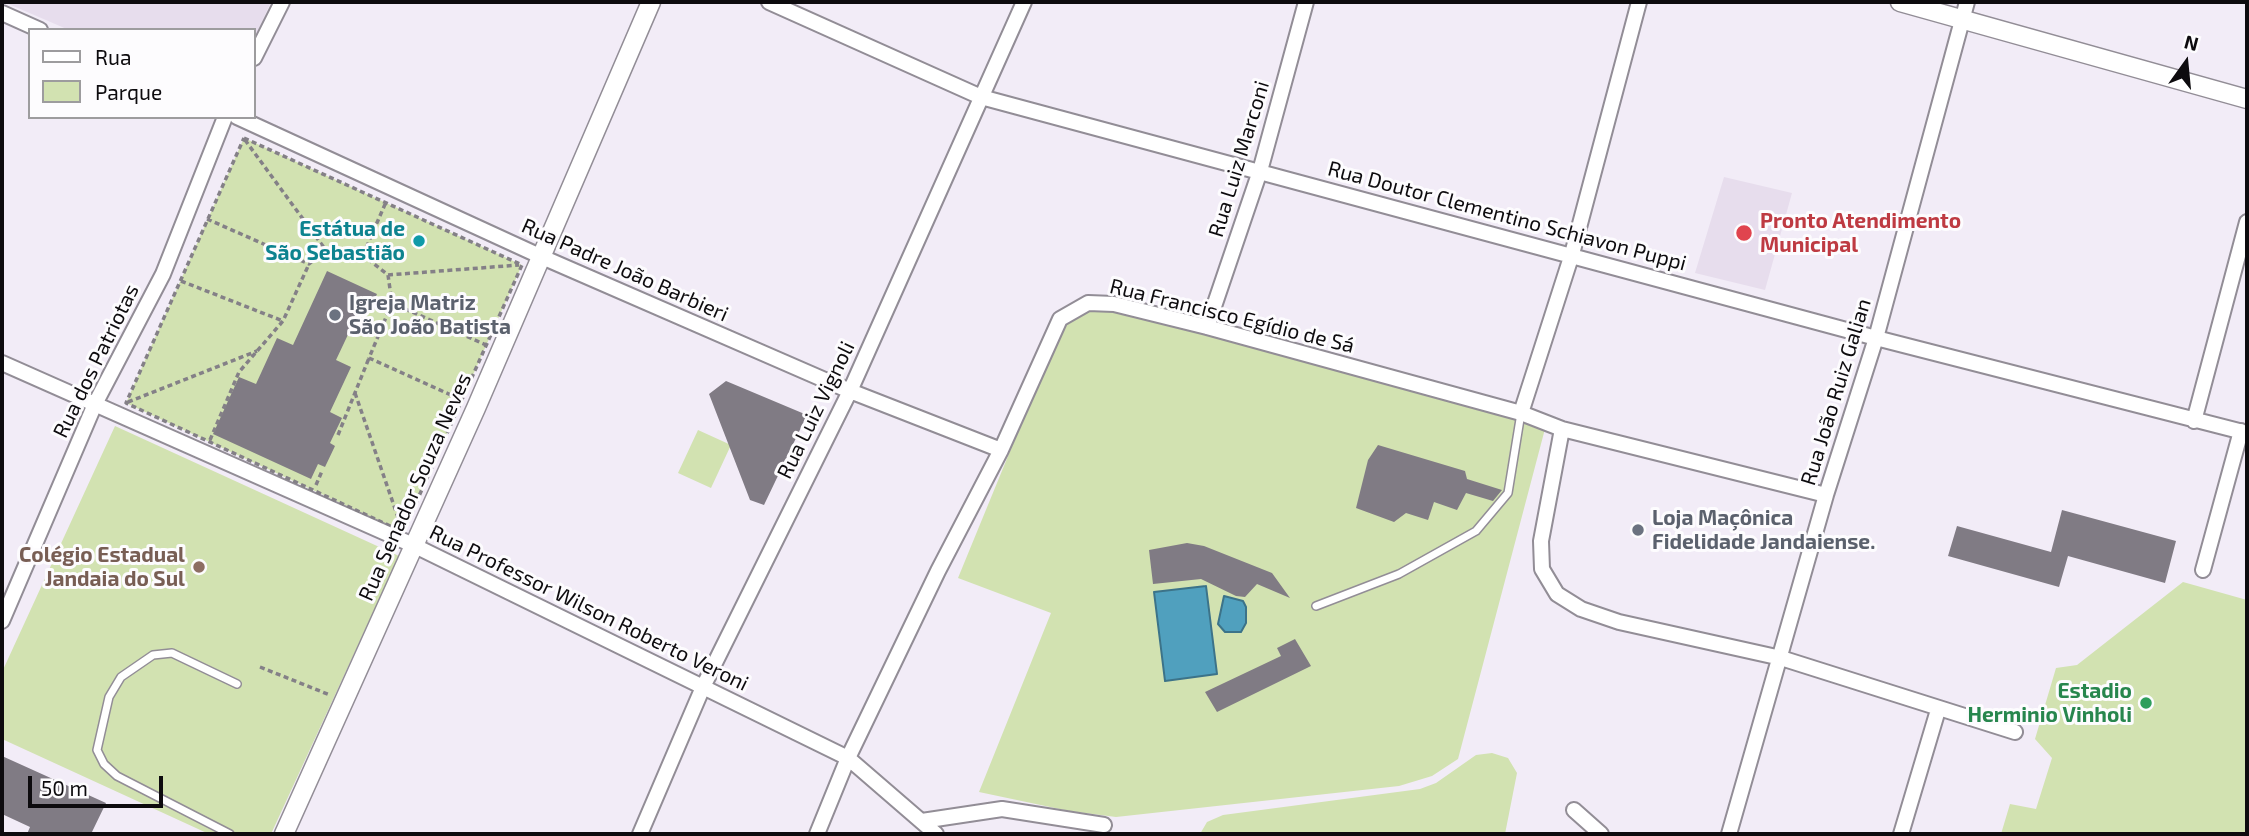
<!DOCTYPE html>
<html>
<head>
<meta charset="utf-8">
<style>
	body { margin:0 }
	#map { position:relative; width:2249px; height:836px; overflow:hidden; background:#f2ecf7; font-family:"Exo 2",sans-serif }
	canvas { display:block }
	.frame { position:absolute; inset:0; border:4px solid #0d0b0e; pointer-events:none }
	.legend { position:absolute; left:28px; top:28px; width:228px; height:91px; box-sizing:border-box; background:#fdfcfe; border:2px solid #9d9c9e; margin:0; padding:9px 12px; list-style:none; font-size:21px; color:#0d0b0e }
	.legend li { display:flex; align-items:center; gap:14px; height:35px }
	.legend b { width:35px; border:2px solid #9d9c9e }
	.north { position:absolute; left:2151px; top:28px; width:70px; height:70px; -webkit-text-stroke:5px #fdfcfe; paint-order:stroke; rotate:15deg; font-size:19px; font-weight:700; line-height:28px; text-align:center; color:#0d0b0e }
	.north::after { content:''; display:block; margin:auto; width:24px; height:32px; background:#0d0b0e; clip-path:polygon(50% 0,100% 100%,50% 72%,0 100%) }
	.scale { position:absolute; left:28px; top:776px; width:135px; height:32px; box-sizing:border-box; border:4px solid #0d0b0e; border-top:0; padding-left:9px; font-size:21px; line-height:24px; white-space:nowrap; color:#0d0b0e; -webkit-text-stroke:5px #fdfcfe; paint-order:stroke }
</style>
</head>
<body>
<div id="map">
<canvas width="2249" height="836"></canvas>
<div class="frame"></div>
<ul class="legend">
<li><b style="height:9px;background:#fff"></b>Rua</li>
<li><b style="height:19px;background:#d2e2b1"></b>Parque</li>
</ul>
<div class="north">N</div>
<div class="scale">50 m</div>
</div>
<script>
const context = document.querySelector('canvas').getContext('2d');
context.lineJoin = 'round';
function fillPath(path, color) {
  context.fillStyle = color;
  context.fill(path, 'evenodd');
}
function toPath(rows) {
  const path = new Path2D();
  for (const r of rows) {
    path.moveTo(r[0], r[1]);
    for (let i = 2; i < r.length; i += 2) path.lineTo(r[i], r[i + 1]);
  }
  return path;
}
function stroke(path, color, width, dash) {
  context.strokeStyle = color;
  context.lineWidth = width;
  context.lineCap = dash ? 'butt' : 'round';
  context.setLineDash(dash || []);
  context.stroke(path);
}
function label(font, color, halo, rows, align = 'center') {
  context.font = font + ' "Exo 2",sans-serif';
  context.lineWidth = 6;
  context.setLineDash([]);
  context.textBaseline = 'middle';
  context.strokeStyle = halo;
  context.fillStyle = color;
  for (const [text, x, y, turn = 0] of rows) {
    context.save();
    context.translate(x, y);
    context.rotate((+turn || 0) * Math.PI / 180);
    context.textAlign = isNaN(turn) ? turn : align;
    if (halo) context.strokeText(text, 0, 0);
    context.fillText(text, 0, 0);
    context.restore();
  }
}
fillPath(toPath([
	[4,2,271,2,254,39,254,30,69,30],
	[1724,177,1792,193,1765,290,1695,273]
]), '#e7dded');
fillPath(toPath([
	[244,138,522,265,403,532,126,403],
	[1090,310,1117,311,1546,425,1458,759,1432,776,1399,786,1116,817,1069,811,979,792,1051,613,958,578,1061,327],
	[115,426,399,556,271,834,209,834,2,739,2,672],
	[698,430,731,445,711,488,678,473],
	[2183,582,2247,600,2247,834,2001,834,2010,804,2036,809,2052,758,2035,739,2056,668,2077,665],
	[1492,753,1508,758,1517,773,1505,834,1200,834,1207,822,1223,815,1420,789,1436,783,1476,755]
]), '#d2e2b1');
const water = toPath([
	[1206,586,1217,674,1165,681,1154,592,1206,586],
	[1224,596,1243,601,1246,607,1246,623,1241,632,1225,632,1218,624,1224,596]
]);
fillPath(water, '#50a0be');
stroke(water, '#3c7389', 2);
fillPath(toPath([
	[327,271,377,294,370,309,362,305,336,360,351,367,330,412,342,418,330,443,335,446,325,467,318,464,311,479,213,434,239,377,256,384,277,338,293,345],
	[726,381,807,415,764,505,750,500,709,394],
	[1378,445,1465,471,1467,479,1502,490,1493,501,1466,493,1457,510,1434,502,1428,520,1406,513,1394,522,1356,508,1368,460],
	[2062,510,2176,541,2165,583,2068,556,2059,587,1948,556,1957,526,2051,552],
	[1187,543,1204,546,1272,573,1290,598,1257,584,1245,597,1236,596,1201,579,1153,584,1149,550],
	[1295,639,1311,666,1217,712,1205,692,1281,656,1277,648],
	[2,756,106,803,91,834,27,834,30,827,2,814]
]), '#807b84');
const service = toPath([
	[1316,606,1399,574,1476,531,1508,493,1521,413],
	[230,834,117,776,104,764,97,750,109,697,121,677,153,655,172,653,237,684]
]);
const minor = toPath([
	[769,2,981,97,1876,338,2247,433],
	[2,13,40,30],
	[254,58,282,2],
	[237,117,542,257,850,391,1001,450],
	[1207,327,1260,171,1306,2],
	[2,363,413,545,848,758,936,834],
	[1521,413,1572,254,1639,2],
	[2194,421,2247,222],
	[1562,429,1541,541,1542,569,1557,594,1581,609,1619,622,1781,658,2015,732],
	[2203,570,2241,431],
	[2,621,95,404,163,274,225,117],
	[1574,810,1601,834],
	[922,821,1002,809,1104,825],
	[640,834,703,687,850,391,1024,2],
	[817,834,848,758,938,571,1001,450,1060,319,1088,303,1114,304,1207,327,1521,413,1562,429,1826,495],
	[1729,834,1826,495,1876,338,1967,2],
	[1901,834,1938,710]
]);
const tertiary = toPath([
	[1900,2,2247,99],
	[284,834,476,408,651,2]
]);
stroke(service, '#928d96', 10);
stroke(minor, '#928d96', 18);
stroke(tertiary, '#928d96', 21);
stroke(toPath([
	[244,138,522,265,403,532,126,403,244,138],
	[245,140,325,249],
	[207,219,309,264,326,249,345,249,363,255,388,275,392,303,486,345],
	[363,255,386,202],
	[388,275,519,265],
	[181,281,283,321],
	[392,303,369,358,462,400],
	[355,393,400,523],
	[128,402,257,351],
	[338,435,369,358],
	[210,440,239,372,283,321,309,264],
	[316,485,322,471],
	[260,667,330,695]
]), '#848087', 3.5, [5, 3.5]);
stroke(service, '#fff', 7);
stroke(minor, '#fff', 14);
stroke(tertiary, '#fff', 18);
for (const [x, y, r, color] of [
	[1744,233,9,"#e0444e"],
	[419,241,7,"#0f9aa8"],
	[335,315,7,"#6b7280"],
	[1638,530,7,"#6b7280"],
	[199,567,7,"#8d6e63"],
	[2146,703,7,"#2e9e5b"]
]) {
  const dot = new Path2D();
  dot.arc(x, y, r, 0, 2 * Math.PI);
  context.fillStyle = color;
  context.fill(dot);
  stroke(dot, '#fdfcfe', 2.5);
}
label('21px', '#0d0b0e', '#fdfcfe', [
	["Rua Luiz Marconi",1239,159,-73],
	["Rua Doutor Clementino Schiavon Puppi",1507,216,15],
	["Rua Padre João Barbieri",625,270,24],
	["Rua Francisco Egídio de Sá",1232,316,14],
	["Rua dos Patriotas",96,361,-64],
	["Rua João Ruiz Galian",1836,392,-73],
	["Rua Luiz Vignoli",816,410,-64],
	["Rua Senador Souza Neves",415,487,-66],
	["Rua Professor Wilson Roberto Veroni",589,608,26]
]);
label('bold 21px', '#be3a42', '#fdfcfe', [
	["Pronto Atendimento",1760,221],
	["Municipal",1760,245]
], 'left');
label('bold 21px', '#0d838f', '#fdfcfe', [
	["Estátua de",405,229],
	["São Sebastião",405,253]
], 'right');
label('bold 21px', '#5b616d', '#fdfcfe', [
	["Igreja Matriz",349,303],
	["São João Batista",349,327],
	["Loja Maçônica",1652,518],
	["Fidelidade Jandaiense.",1652,542]
], 'left');
label('bold 21px', '#785e54', '#fdfcfe', [
	["Colégio Estadual",185,555],
	["Jandaia do Sul",185,579]
], 'right');
label('bold 21px', '#27864d', '#fdfcfe', [
	["Estadio",2132,691],
	["Herminio Vinholi",2132,715]
], 'right');
</script>
</body>
</html>
